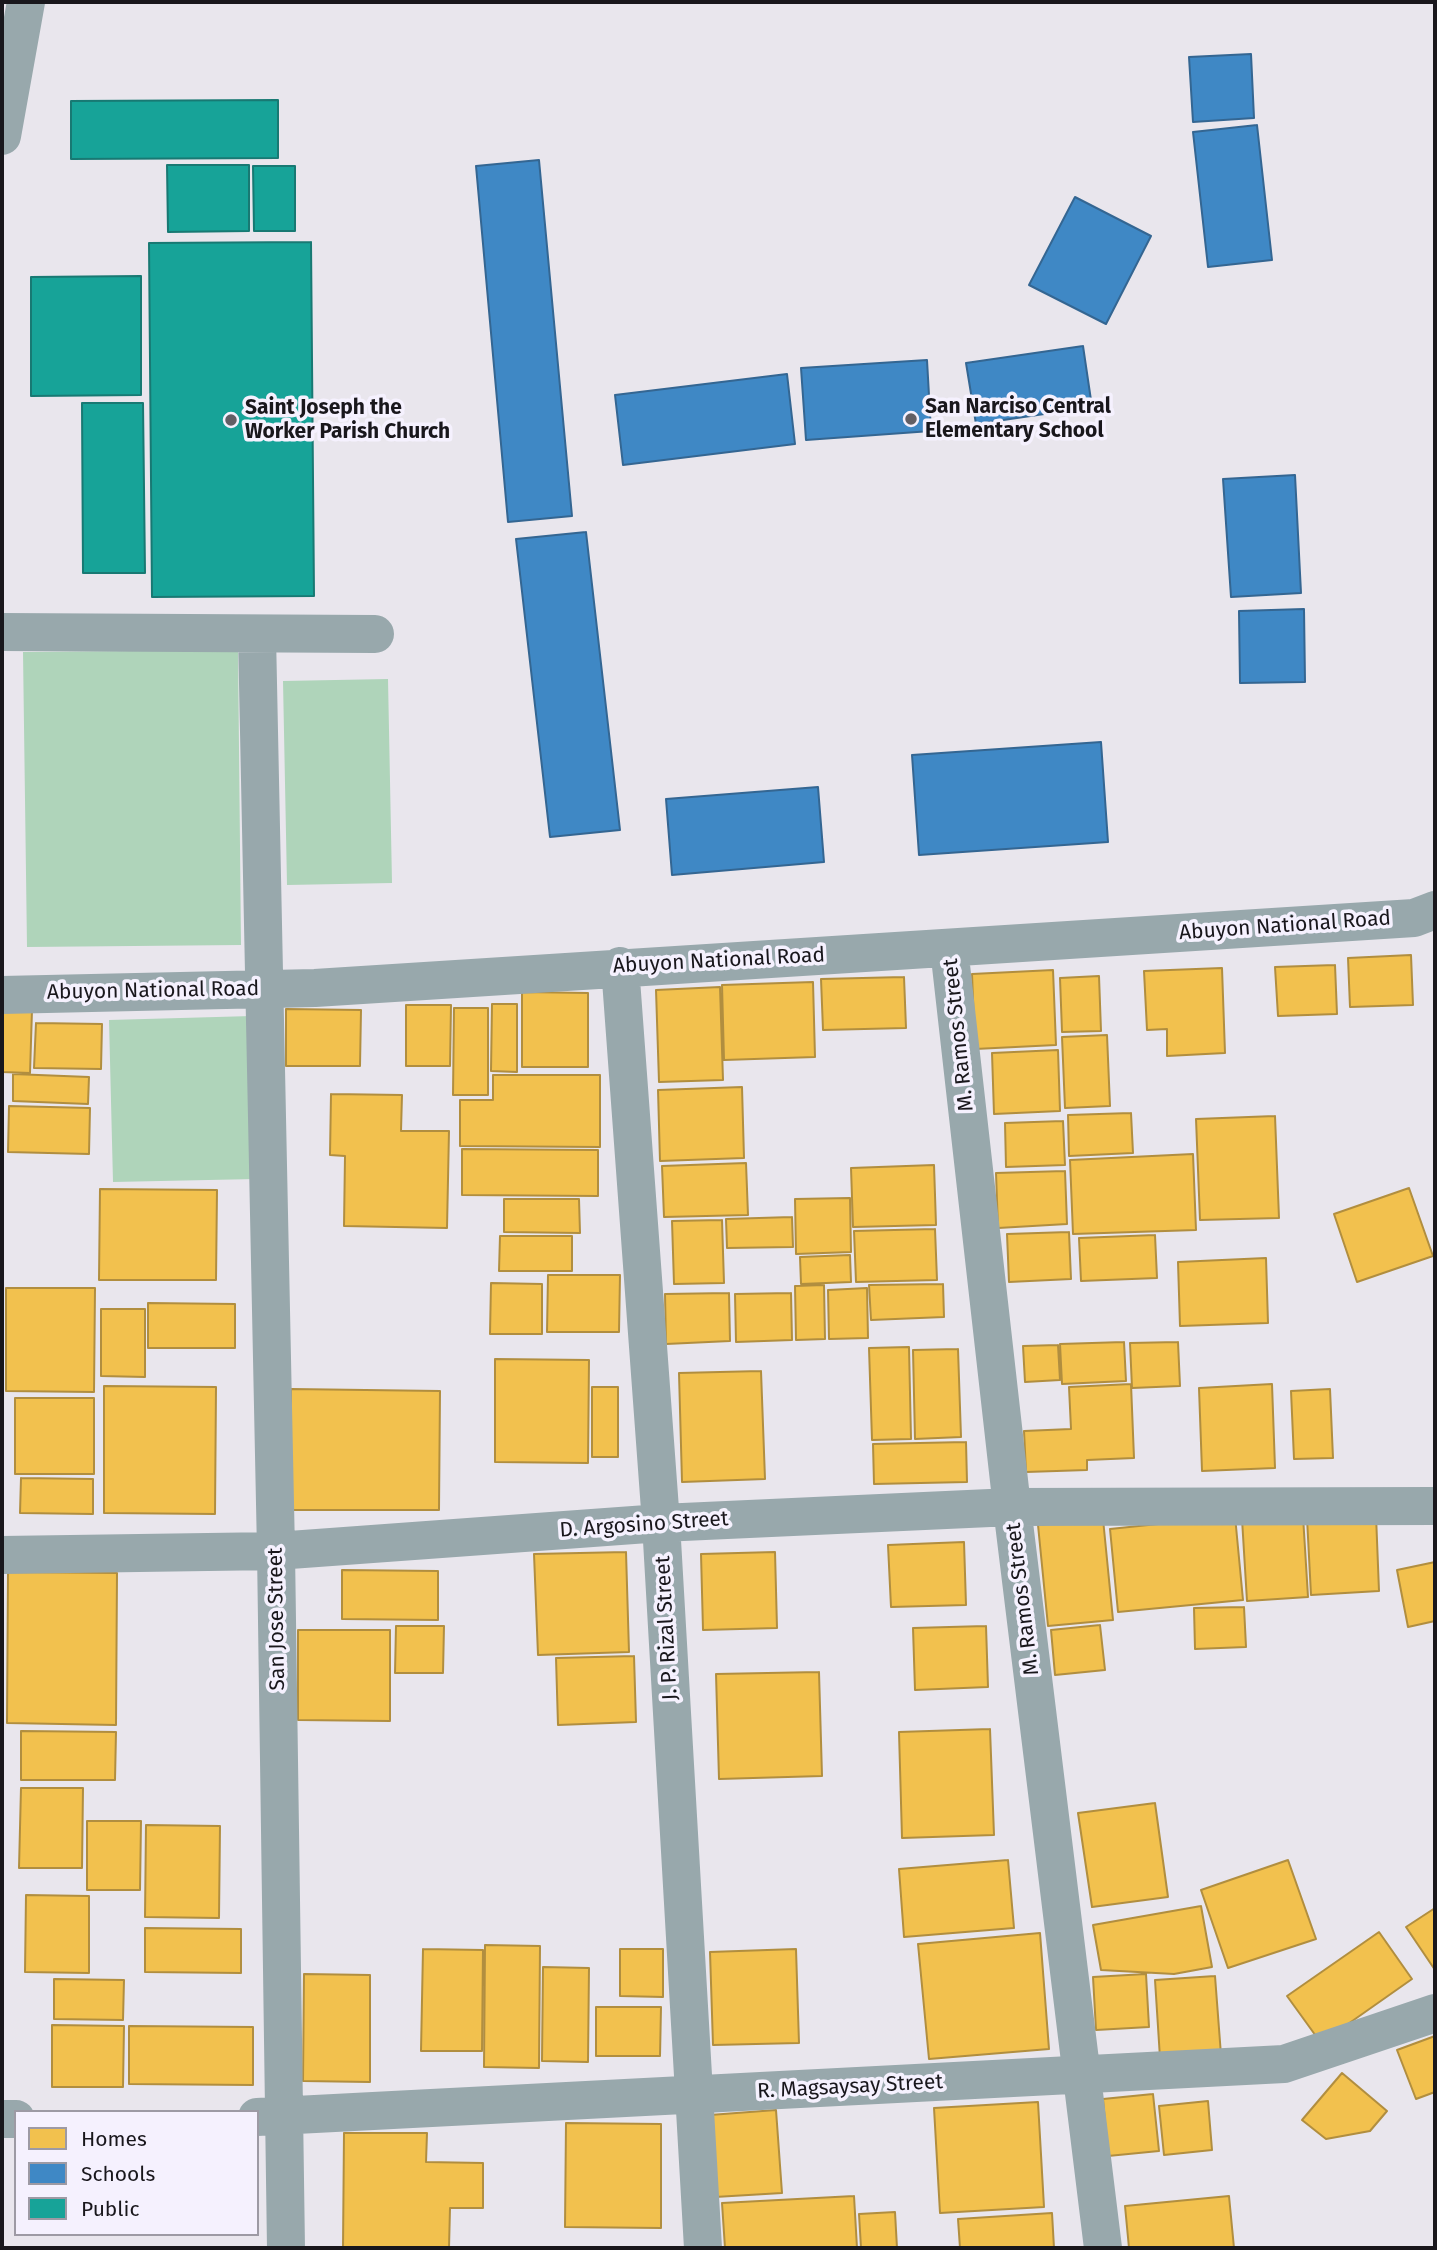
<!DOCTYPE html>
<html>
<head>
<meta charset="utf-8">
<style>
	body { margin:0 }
	#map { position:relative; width:1437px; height:2250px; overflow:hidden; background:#e9e6ed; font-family:"Fira Sans",sans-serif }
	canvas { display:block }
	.frame { position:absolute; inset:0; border:4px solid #19171c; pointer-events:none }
	.legend { position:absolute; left:14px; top:2110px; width:245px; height:126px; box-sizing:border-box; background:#f5f1fe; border:2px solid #9d9aa4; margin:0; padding:9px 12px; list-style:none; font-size:21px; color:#19171c }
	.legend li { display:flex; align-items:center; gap:14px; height:35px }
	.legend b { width:35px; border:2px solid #9d9aa4 }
</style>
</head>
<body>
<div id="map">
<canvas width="1437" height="2250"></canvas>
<div class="frame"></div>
<ul class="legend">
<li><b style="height:19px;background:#f2c14e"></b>Homes</li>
<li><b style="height:19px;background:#3f88c5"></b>Schools</li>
<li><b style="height:19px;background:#17a398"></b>Public</li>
</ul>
</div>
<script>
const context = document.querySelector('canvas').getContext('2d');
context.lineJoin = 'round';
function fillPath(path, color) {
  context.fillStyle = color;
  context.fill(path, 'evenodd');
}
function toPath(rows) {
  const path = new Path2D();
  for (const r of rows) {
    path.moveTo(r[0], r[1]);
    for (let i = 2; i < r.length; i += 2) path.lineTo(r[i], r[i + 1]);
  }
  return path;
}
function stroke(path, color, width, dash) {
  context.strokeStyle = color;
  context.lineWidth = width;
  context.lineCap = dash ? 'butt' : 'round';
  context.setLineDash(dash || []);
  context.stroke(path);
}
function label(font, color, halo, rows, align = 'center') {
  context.font = font + ' "Fira Sans",sans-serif';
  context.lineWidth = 7;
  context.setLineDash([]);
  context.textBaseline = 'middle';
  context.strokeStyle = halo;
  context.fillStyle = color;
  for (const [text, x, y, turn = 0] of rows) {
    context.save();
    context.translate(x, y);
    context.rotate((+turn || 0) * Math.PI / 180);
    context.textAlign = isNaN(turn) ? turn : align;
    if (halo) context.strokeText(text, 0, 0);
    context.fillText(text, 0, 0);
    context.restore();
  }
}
fillPath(toPath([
	[238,650,241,945,27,947,23,652],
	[388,679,392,883,287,885,283,681],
	[252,1016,256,1179,113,1182,109,1020]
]), '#afd4ba');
const homes = toPath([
	[1411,955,1413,1005,1350,1007,1348,958,1411,955],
	[1335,965,1337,1014,1278,1016,1275,967,1335,965],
	[1222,968,1225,1053,1167,1056,1167,1029,1147,1030,1144,971,1222,968],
	[1053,970,1056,1045,975,1049,972,974,1053,970],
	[1099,976,1101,1031,1062,1032,1060,978,1099,976],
	[904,977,906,1028,823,1030,821,979,904,977],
	[813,982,815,1057,724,1060,722,985,813,982],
	[720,987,723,1080,659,1082,656,990,720,987],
	[522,992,588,993,588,1067,522,1067,522,992],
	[492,1004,517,1004,517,1072,491,1071,492,1004],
	[406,1005,451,1005,450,1066,406,1066,406,1005],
	[454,1008,488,1008,488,1095,453,1095,454,1008],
	[2,1009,32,1010,30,1073,2,1072,2,1009],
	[286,1009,361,1010,360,1066,286,1066,286,1009],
	[36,1023,102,1024,101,1069,34,1068,36,1023],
	[1107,1035,1110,1106,1065,1108,1062,1037,1107,1035],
	[1058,1050,1060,1111,994,1114,992,1053,1058,1050],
	[13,1074,89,1077,88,1104,13,1101,13,1074],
	[493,1075,600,1075,600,1147,460,1146,460,1100,493,1100,493,1075],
	[742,1087,744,1158,660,1161,658,1090,742,1087],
	[331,1094,402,1095,401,1131,449,1131,447,1228,344,1226,345,1156,330,1155,331,1094],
	[9,1106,90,1108,89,1154,8,1152,9,1106],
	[1131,1113,1133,1153,1069,1156,1068,1115,1131,1113],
	[1275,1116,1279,1218,1200,1220,1196,1119,1275,1116],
	[1063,1121,1065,1165,1006,1167,1005,1123,1063,1121],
	[462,1149,598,1150,598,1196,462,1195,462,1149],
	[1193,1154,1196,1230,1073,1234,1070,1160,1193,1154],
	[746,1163,748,1215,664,1217,662,1166,746,1163],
	[934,1165,936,1225,853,1227,851,1168,934,1165],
	[1065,1171,1067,1224,998,1228,996,1173,1065,1171],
	[1409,1188,1433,1256,1357,1282,1334,1214,1409,1188],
	[100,1189,217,1190,216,1280,99,1280,100,1189],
	[850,1198,851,1252,796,1254,795,1199,850,1198],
	[504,1199,579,1199,580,1233,504,1232,504,1199],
	[792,1217,793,1247,727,1248,726,1219,792,1217],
	[722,1220,724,1283,674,1284,672,1221,722,1220],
	[935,1229,937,1280,856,1282,854,1231,935,1229],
	[1069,1232,1071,1279,1009,1282,1007,1234,1069,1232],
	[1155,1235,1157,1278,1081,1281,1079,1238,1155,1235],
	[500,1236,572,1236,572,1271,499,1271,500,1236],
	[850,1255,851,1282,801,1284,800,1257,850,1255],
	[1266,1258,1268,1323,1180,1326,1178,1262,1266,1258],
	[548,1275,620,1275,619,1332,547,1332,548,1275],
	[491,1283,542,1284,542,1334,490,1334,491,1283],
	[943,1284,944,1317,871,1320,869,1285,943,1284],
	[824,1285,825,1339,796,1340,795,1286,824,1285],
	[6,1288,95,1288,94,1392,6,1391,6,1288],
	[867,1288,868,1338,829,1339,828,1290,867,1288],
	[729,1293,730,1341,666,1344,665,1294,729,1293],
	[791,1293,792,1340,736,1342,735,1294,791,1293],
	[148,1303,235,1304,235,1348,148,1348,148,1303],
	[101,1309,145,1309,145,1377,101,1376,101,1309],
	[1124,1342,1126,1381,1062,1384,1060,1344,1124,1342],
	[1178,1342,1180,1386,1132,1388,1130,1343,1178,1342],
	[1058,1345,1060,1380,1025,1382,1023,1346,1058,1345],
	[909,1347,911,1439,872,1440,869,1348,909,1347],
	[958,1349,961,1437,915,1439,913,1350,958,1349],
	[495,1359,589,1360,588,1463,495,1462,495,1359],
	[761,1371,765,1479,682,1482,679,1373,761,1371],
	[1131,1384,1134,1458,1087,1460,1087,1470,1026,1472,1024,1431,1071,1429,1069,1387,1131,1384],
	[1272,1384,1275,1468,1202,1471,1199,1388,1272,1384],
	[104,1386,216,1387,215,1514,104,1513,104,1386],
	[592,1387,618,1387,618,1457,592,1457,592,1387],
	[291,1389,440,1391,439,1510,291,1510,291,1389],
	[1330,1389,1333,1458,1294,1459,1291,1391,1330,1389],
	[15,1398,94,1398,94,1474,15,1474,15,1398],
	[966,1442,967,1482,874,1484,873,1444,966,1442],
	[21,1478,93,1479,93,1514,20,1513,21,1478],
	[1376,1515,1379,1591,1311,1595,1307,1518,1376,1515],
	[1235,1516,1243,1600,1118,1612,1110,1529,1235,1516],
	[1303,1516,1308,1597,1247,1601,1242,1519,1303,1516],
	[1103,1519,1113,1620,1048,1626,1038,1525,1103,1519],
	[964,1542,966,1605,891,1607,888,1545,964,1542],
	[626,1552,629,1652,538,1655,534,1554,626,1552],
	[775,1552,777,1628,703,1630,701,1554,775,1552],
	[1435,1562,1435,1621,1408,1627,1397,1570,1435,1562],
	[342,1570,438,1571,438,1620,342,1619,342,1570],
	[8,1572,117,1573,116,1725,7,1723,8,1572],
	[1244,1607,1246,1647,1195,1649,1194,1608,1244,1607],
	[1100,1625,1105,1670,1055,1675,1051,1630,1100,1625],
	[396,1626,444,1626,443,1673,395,1673,396,1626],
	[986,1626,988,1687,915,1690,913,1628,986,1626],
	[298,1630,390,1630,390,1721,298,1720,298,1630],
	[634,1656,636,1722,558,1725,556,1658,634,1656],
	[819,1672,822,1776,719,1779,716,1674,819,1672],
	[990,1729,994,1835,902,1838,899,1732,990,1729],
	[21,1731,116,1732,115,1780,21,1780,21,1731],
	[21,1788,83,1788,82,1868,19,1868,21,1788],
	[1155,1803,1168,1897,1092,1907,1078,1813,1155,1803],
	[87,1821,141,1821,140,1890,87,1890,87,1821],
	[146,1825,220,1826,219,1918,145,1917,146,1825],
	[1008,1860,1014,1928,904,1937,899,1869,1008,1860],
	[1288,1860,1316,1939,1228,1968,1201,1890,1288,1860],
	[26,1895,89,1896,89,1973,25,1972,26,1895],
	[1201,1906,1212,1967,1174,1974,1101,1970,1093,1925,1201,1906],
	[1435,1908,1435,1970,1406,1927,1435,1908],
	[145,1928,241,1929,241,1973,145,1972,145,1928],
	[1379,1932,1412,1979,1321,2043,1287,1996,1379,1932],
	[1040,1933,1049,2049,929,2059,918,1944,1040,1933],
	[485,1945,540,1946,539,2068,484,2067,485,1945],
	[423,1949,483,1950,482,2051,421,2051,423,1949],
	[620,1949,663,1949,663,1997,620,1996,620,1949],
	[796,1949,799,2043,713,2045,710,1952,796,1949],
	[543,1967,589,1968,588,2062,542,2061,543,1967],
	[304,1974,370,1975,370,2082,303,2081,304,1974],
	[1146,1974,1149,2027,1096,2030,1093,1977,1146,1974],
	[1215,1976,1221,2055,1160,2058,1155,1980,1215,1976],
	[54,1979,124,1980,123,2020,54,2019,54,1979],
	[596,2007,661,2007,660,2056,596,2056,596,2007],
	[52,2025,124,2026,123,2087,52,2087,52,2025],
	[129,2026,253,2027,253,2085,129,2084,129,2026],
	[1435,2036,1435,2092,1416,2099,1397,2050,1435,2036],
	[1342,2073,1387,2111,1370,2131,1326,2139,1302,2120,1342,2073],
	[1153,2094,1159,2151,1108,2156,1103,2099,1153,2094],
	[1208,2101,1212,2150,1164,2155,1159,2106,1208,2101],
	[1038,2102,1044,2207,940,2213,934,2108,1038,2102],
	[776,2110,782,2193,715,2197,710,2115,776,2110],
	[566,2123,661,2124,661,2228,565,2227,566,2123],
	[344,2133,427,2133,426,2162,483,2163,483,2208,450,2208,449,2248,343,2248,344,2133],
	[854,2196,857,2248,725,2248,722,2203,854,2196],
	[1229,2196,1234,2248,1129,2248,1125,2206,1229,2196],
	[895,2212,897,2248,861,2248,859,2214,895,2212],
	[1052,2213,1054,2248,960,2248,958,2219,1052,2213]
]);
fillPath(homes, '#f2c14e');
stroke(homes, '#b18e3f', 2);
const schools = toPath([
	[1251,54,1254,118,1193,122,1189,57,1251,54],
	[1257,125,1272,260,1208,267,1193,132,1257,125],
	[539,160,572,516,508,522,476,166,539,160],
	[1075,197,1151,236,1106,324,1029,285,1075,197],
	[1083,346,1092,407,976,424,966,363,1083,346],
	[927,360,931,431,806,440,801,368,927,360],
	[787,374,795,444,623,465,615,395,787,374],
	[1295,475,1301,593,1231,597,1223,479,1295,475],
	[586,532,620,830,550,837,516,539,586,532],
	[1304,609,1305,682,1240,683,1239,611,1304,609],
	[1101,742,1108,842,919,855,912,755,1101,742],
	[818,787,824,862,672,875,666,799,818,787]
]);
fillPath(schools, '#3f88c5');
stroke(schools, '#346692', 2);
const public = toPath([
	[278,100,278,158,71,159,71,101,278,100],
	[167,165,249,165,249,231,168,232,167,165],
	[253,166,295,166,295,231,254,231,253,166],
	[311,242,314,596,152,597,149,243,311,242],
	[141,276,141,395,31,396,31,277,141,276],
	[82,403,143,403,145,573,83,573,82,403]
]);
fillPath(public, '#17a398');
stroke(public, '#187973', 2);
stroke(toPath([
	[2,136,26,2],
	[2,632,375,634],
	[257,635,276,1551,286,2248],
	[949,948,1012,1507,1103,2248],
	[620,966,661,1523,703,2248],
	[2,995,315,988,1414,918,1435,910],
	[2,1555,276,1551,661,1523,1012,1507,1435,1506],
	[257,2117,1284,2064,1435,2013],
	[2,2119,16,2119]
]), '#98a8ac', 38);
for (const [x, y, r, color] of [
	[911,419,7,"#625f65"],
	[231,420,7,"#625f65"]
]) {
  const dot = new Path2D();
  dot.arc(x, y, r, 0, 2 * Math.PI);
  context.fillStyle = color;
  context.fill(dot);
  stroke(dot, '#f5f1fe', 2.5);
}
label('bold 21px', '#19171c', '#f5f1fe', [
	["San Narciso Central",925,407],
	["Elementary School",925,431],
	["Saint Joseph the",245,408],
	["Worker Parish Church",245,432]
], 'left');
label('21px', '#19171c', '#f5f1fe', [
	["Abuyon National Road",1285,926,-4],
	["Abuyon National Road",719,961,-3],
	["Abuyon National Road",153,991,-1],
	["M. Ramos Street",959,1035,-96],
	["D. Argosino Street",644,1525,-4],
	["M. Ramos Street",1023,1599,-97],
	["San Jose Street",277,1619,-91],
	["J. P. Rizal Street",667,1628,-93],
	["R. Magsaysay Street",850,2087,-3]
]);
</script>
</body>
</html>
